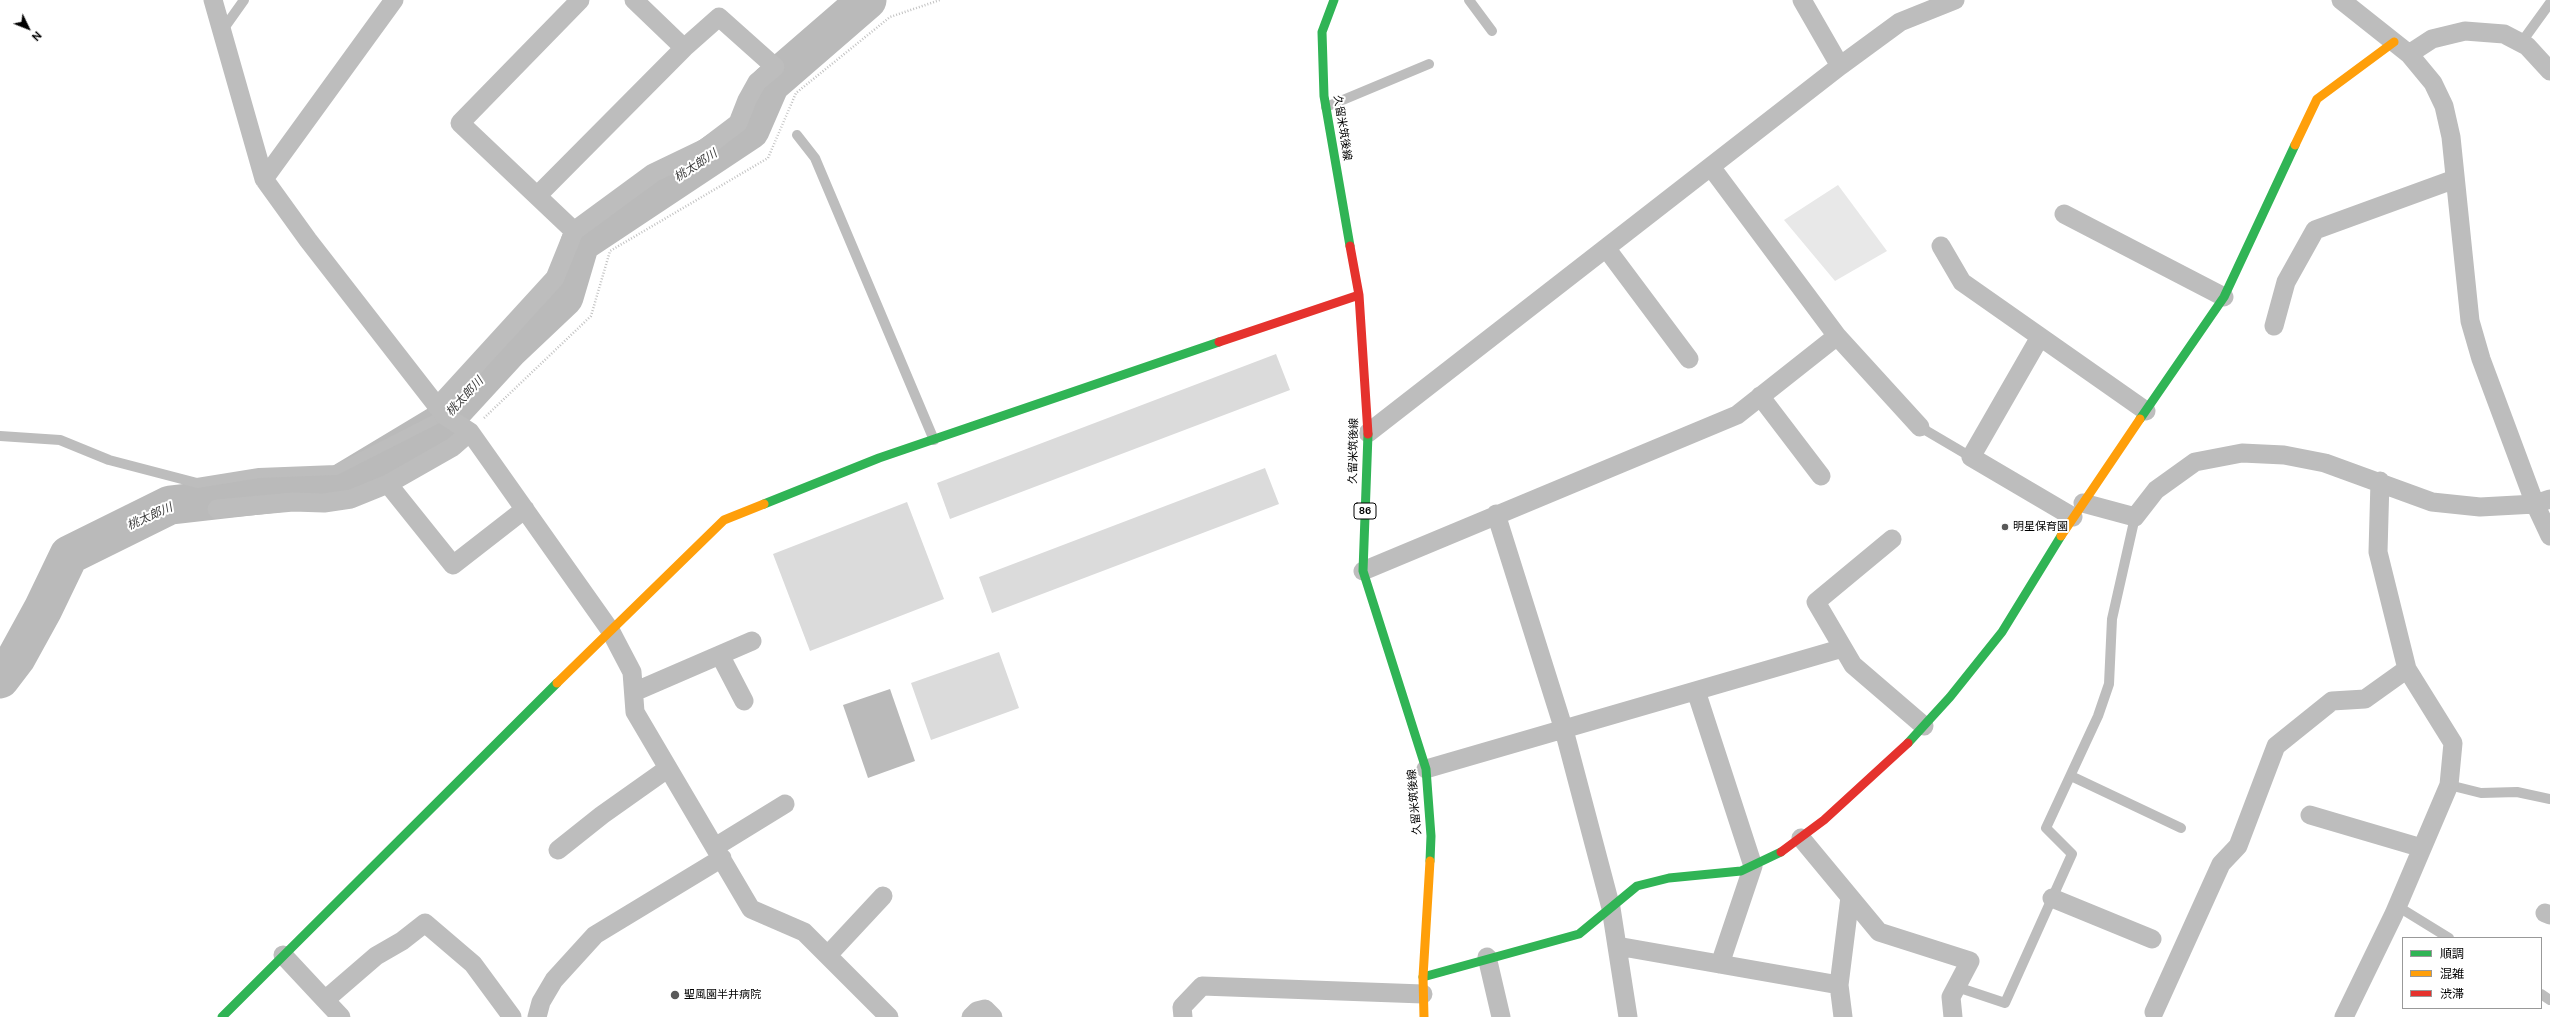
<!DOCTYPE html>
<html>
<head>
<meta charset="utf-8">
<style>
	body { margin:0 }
	#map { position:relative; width:2550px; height:1017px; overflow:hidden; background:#fff; font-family:"DM Sans","Noto Sans JP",sans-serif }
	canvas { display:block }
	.legend { position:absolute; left:2402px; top:937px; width:140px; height:72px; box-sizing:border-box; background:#fff; border:1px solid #999; margin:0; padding:5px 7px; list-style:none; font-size:12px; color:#000 }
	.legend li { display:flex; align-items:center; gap:8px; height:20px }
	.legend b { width:20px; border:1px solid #999 }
	.north { position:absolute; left:8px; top:8px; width:40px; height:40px; -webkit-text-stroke:3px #fff; paint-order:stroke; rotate:133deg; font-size:11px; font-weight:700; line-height:16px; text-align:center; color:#000 }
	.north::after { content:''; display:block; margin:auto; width:14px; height:18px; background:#000; clip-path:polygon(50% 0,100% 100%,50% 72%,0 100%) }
</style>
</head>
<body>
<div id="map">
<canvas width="2550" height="1017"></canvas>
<ul class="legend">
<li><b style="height:5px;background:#30b455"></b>順調</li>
<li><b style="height:5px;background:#ff9f0a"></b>混雑</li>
<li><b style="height:5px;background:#e5322d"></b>渋滞</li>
</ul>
<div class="north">N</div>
</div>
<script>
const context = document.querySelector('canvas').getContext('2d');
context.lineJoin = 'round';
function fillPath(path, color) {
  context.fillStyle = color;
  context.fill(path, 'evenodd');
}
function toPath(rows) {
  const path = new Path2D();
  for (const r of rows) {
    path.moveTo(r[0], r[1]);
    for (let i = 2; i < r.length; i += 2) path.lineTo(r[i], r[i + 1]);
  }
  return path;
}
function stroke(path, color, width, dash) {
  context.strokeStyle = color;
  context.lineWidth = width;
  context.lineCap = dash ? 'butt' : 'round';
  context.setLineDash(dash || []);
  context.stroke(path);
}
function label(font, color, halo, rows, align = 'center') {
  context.font = font + ' "DM Sans","Noto Sans JP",sans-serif';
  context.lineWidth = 4;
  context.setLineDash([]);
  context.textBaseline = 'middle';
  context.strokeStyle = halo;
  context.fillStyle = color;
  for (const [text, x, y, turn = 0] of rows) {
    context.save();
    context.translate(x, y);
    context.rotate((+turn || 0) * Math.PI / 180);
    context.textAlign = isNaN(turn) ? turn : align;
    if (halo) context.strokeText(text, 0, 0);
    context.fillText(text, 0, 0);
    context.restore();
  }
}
fillPath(toPath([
	[1838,185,1887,251,1835,281,1784,220]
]), '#e8e8e8');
fillPath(toPath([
	[890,689,915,761,868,778,843,705]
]), '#bababa');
stroke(toPath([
	[0,679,16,658,43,609,69,555,170,505,337,486,440,424,509,349,564,297,580,243,750,130,770,84,867,0]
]), '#bababa', 39);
fillPath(toPath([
	[1276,354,1290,390,950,519,937,483],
	[1265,468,1279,504,992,613,979,577],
	[907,502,944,599,810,651,773,554],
	[999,652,1019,708,931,740,911,683]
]), '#dbdbdb');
stroke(toPath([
	[484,418,591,316,610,251,768,158,796,93,890,17,940,0]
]), '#c2c2c2', 2.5, [1, 2]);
stroke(toPath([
	[1469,0,1492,31],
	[222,31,244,0],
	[2521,43,2550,3],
	[1326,107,1429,64],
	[797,135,815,158,934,440],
	[1920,427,1971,457],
	[0,436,60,440,109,460,197,483,259,473,336,470,444,415],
	[2071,776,2181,828],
	[2449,785,2481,793,2517,792,2550,799],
	[2397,906,2449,938],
	[1957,987,2005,1003,2072,854,2046,828,2098,716,2109,684,2112,619,2135,517],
	[2541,994,2550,1000]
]), '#bdbdbd', 10);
stroke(toPath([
	[213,0,264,179,394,0],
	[1802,0,1840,66],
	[2341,0,2409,54,2433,83,2444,106,2451,137,2470,321,2481,359,2535,504,2550,536],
	[2409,54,2432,39,2465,31,2504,34,2527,46,2550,71],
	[1711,167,1837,336,1920,427],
	[264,179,308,240,444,415,470,432,610,630,632,672,635,712,751,909,804,932,889,1017],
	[537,196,684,48,634,0],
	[2064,214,2224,297],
	[574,231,653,173,705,148,738,123,747,100,757,82,775,67,719,17,684,48],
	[1941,246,1962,282,2146,411],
	[1606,248,1689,359],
	[2274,326,2286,282,2315,230,2455,179],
	[2040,337,1971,457,2073,517],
	[1760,396,1821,476],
	[438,406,555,278,574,231,460,123,580,0],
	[470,432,453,447,388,484,453,565,525,509],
	[1368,433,1840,66,1900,22,1955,0],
	[2083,503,2135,517,2156,490,2195,462,2242,453,2284,455,2325,463,2432,502,2480,507,2535,504,2550,499],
	[217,509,293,502,324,503,351,499,388,484],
	[1496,514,1564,730,1611,908,1628,1017],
	[1892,539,1816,602,1853,665,1924,726],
	[1363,571,1737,415,1837,336],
	[720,655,744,701],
	[1696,691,1753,866,1720,964],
	[634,692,752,641],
	[1426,769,1843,648],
	[2310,815,2422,848],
	[1801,838,1879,932,1970,961,1951,997,1953,1017],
	[715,847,785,804],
	[558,850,602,815,667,769],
	[2052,898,2152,939],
	[2545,913,2550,915],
	[1617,946,1839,985,1843,1017],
	[283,955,325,1000,376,956,402,941,425,923,473,964,512,1017],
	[828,955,883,896],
	[1487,957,1501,1017],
	[1839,985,1850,897],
	[325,1000,341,1017],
	[2154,1012,2221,864,2238,846,2276,746,2332,701,2365,699,2407,669],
	[537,1017,541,1002,554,980,595,935,722,858],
	[971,1017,977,1011,985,1009,993,1017],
	[1183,1017,1182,1007,1202,986,1423,994],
	[2344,1017,2394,914,2449,785,2453,743,2407,669,2378,552,2380,481]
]), '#bdbdbd', 19);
stroke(toPath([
	[1334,0,1322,32,1324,96,1350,246],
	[2140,419,2224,297,2295,145],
	[1368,434,1363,571,1426,769,1431,836,1430,861],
	[764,504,879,458,1219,342],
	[1908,743,1950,697,2002,632,2061,536],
	[1423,977,1579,934,1637,886,1669,878,1741,871,1781,852],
	[222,1017,557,683]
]), '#30b455', 9);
stroke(toPath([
	[2295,145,2317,99,2394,42],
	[2061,536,2140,419],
	[557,683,724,520,764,504],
	[1424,1017,1423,977,1430,861]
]), '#ff9f0a', 9);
stroke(toPath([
	[1350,246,1359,295,1368,434],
	[1219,342,1359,295],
	[1781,852,1824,820,1908,743]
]), '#e5322d', 9);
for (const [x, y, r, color] of [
	[2005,527,4,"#595959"],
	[675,995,5,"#595959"]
]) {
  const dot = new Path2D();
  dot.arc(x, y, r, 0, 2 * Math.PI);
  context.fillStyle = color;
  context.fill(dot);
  stroke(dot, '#fff', 1.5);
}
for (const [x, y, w] of [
	[1365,511,22]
]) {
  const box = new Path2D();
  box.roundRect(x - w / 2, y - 8, w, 16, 3);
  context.fillStyle = '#fff';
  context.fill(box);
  stroke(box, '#000', 1);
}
label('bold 10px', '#000', null, [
	["86",1365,511]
]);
label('11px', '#000', '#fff', [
	["久留米筑後線",1342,128,81],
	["久留米筑後線",1354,451,-89],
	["久留米筑後線",1415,802,-95]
]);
label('11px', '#000', '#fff', [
	["明星保育園",2013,527],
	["聖風園半井病院",684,995]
], 'left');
label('italic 12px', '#3d3d3d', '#fff', [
	["桃太郎川",696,166,-33],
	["桃太郎川",465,397,-47],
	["桃太郎川",150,517,-24]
]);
</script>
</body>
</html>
